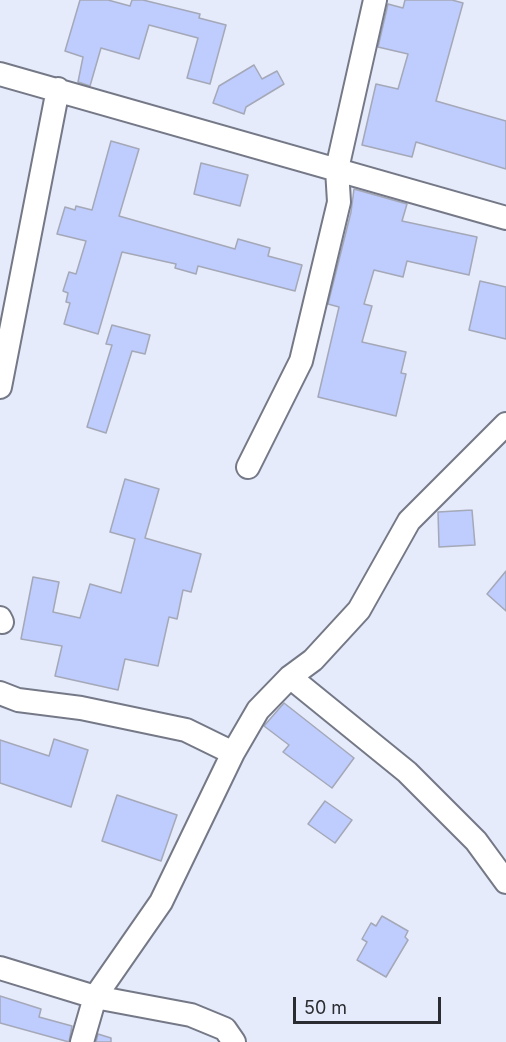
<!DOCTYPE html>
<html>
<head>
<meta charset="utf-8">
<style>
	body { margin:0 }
	#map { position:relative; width:506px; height:1042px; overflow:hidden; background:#e6ebfb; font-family:Inter,sans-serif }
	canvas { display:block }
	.scale { position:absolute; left:293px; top:997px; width:148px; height:27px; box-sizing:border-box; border:3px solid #2a2c31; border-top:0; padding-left:8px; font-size:18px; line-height:21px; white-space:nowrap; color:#2a2c31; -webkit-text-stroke:4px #e6ebfb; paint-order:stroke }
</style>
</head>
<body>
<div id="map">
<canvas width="506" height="1042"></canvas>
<div class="scale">50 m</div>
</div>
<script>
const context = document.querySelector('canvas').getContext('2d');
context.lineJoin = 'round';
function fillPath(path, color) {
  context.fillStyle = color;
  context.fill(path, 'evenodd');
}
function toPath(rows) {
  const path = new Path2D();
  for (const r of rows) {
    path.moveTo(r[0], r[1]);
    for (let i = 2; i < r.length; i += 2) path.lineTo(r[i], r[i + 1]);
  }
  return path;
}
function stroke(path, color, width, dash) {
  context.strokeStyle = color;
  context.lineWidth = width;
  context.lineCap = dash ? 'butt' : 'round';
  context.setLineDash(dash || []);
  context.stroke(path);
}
const building = toPath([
	[80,0,108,0,130,6,132,0,143,0,200,14,199,18,226,25,210,84,187,78,198,38,149,25,139,59,101,48,90,86,78,82,83,57,65,51,80,0],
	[405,0,452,0,463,3,436,101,506,121,506,169,416,142,412,157,362,145,376,84,398,89,408,54,378,47,388,4,403,8,405,0],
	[254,65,262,79,277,71,284,84,246,107,244,114,213,103,219,86,254,65],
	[111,141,139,149,119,216,235,249,238,239,270,248,268,256,302,265,295,291,198,266,196,274,175,268,176,264,122,252,98,334,64,324,70,303,66,302,68,293,63,291,69,272,76,274,86,241,57,234,65,207,75,210,76,206,92,210,111,141],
	[201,163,248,175,240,206,194,194,201,163],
	[354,189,407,204,402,221,477,237,469,275,407,261,403,277,374,270,364,304,372,306,362,342,406,352,401,373,406,374,396,416,318,397,339,307,328,304,351,212,354,189],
	[480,281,506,287,506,339,469,330,480,281],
	[112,325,150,335,145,354,132,351,106,433,87,427,112,345,106,344,112,325],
	[125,479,159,489,145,538,201,554,191,592,183,590,177,619,169,617,158,666,125,659,118,690,55,676,62,646,21,639,33,577,59,582,53,612,80,618,90,584,121,593,135,539,110,532,125,479],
	[472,510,475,545,439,547,438,512,472,510],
	[506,571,506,611,487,594,506,571],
	[284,703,354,758,332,788,283,752,289,745,264,726,284,703],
	[54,739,88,750,71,807,0,783,0,740,49,756,54,739],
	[117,795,177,815,161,861,102,841,117,795],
	[325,801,352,820,335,843,308,824,325,801],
	[382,916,408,931,405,937,408,940,386,977,357,960,367,942,362,939,371,923,376,926,382,916],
	[0,996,41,1009,39,1017,72,1026,69,1042,0,1023,0,996],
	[98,1034,111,1038,111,1042,96,1042,98,1034]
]);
fillPath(building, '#beccfe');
stroke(building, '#a4a8b7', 1.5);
const street = toPath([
	[0,74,506,218],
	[0,387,58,89],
	[248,467,301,361,339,202,337,169,375,0],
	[0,618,2,622],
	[290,677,407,772,476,841,506,882],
	[0,693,18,700,81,708,186,730,233,753],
	[0,968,95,997,191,1015,225,1029,234,1042],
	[82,1042,95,997,161,902,233,753,258,710,290,677,313,660,359,610,409,521,506,424]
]);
stroke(street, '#757987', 26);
stroke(street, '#fff', 22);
</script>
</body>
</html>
